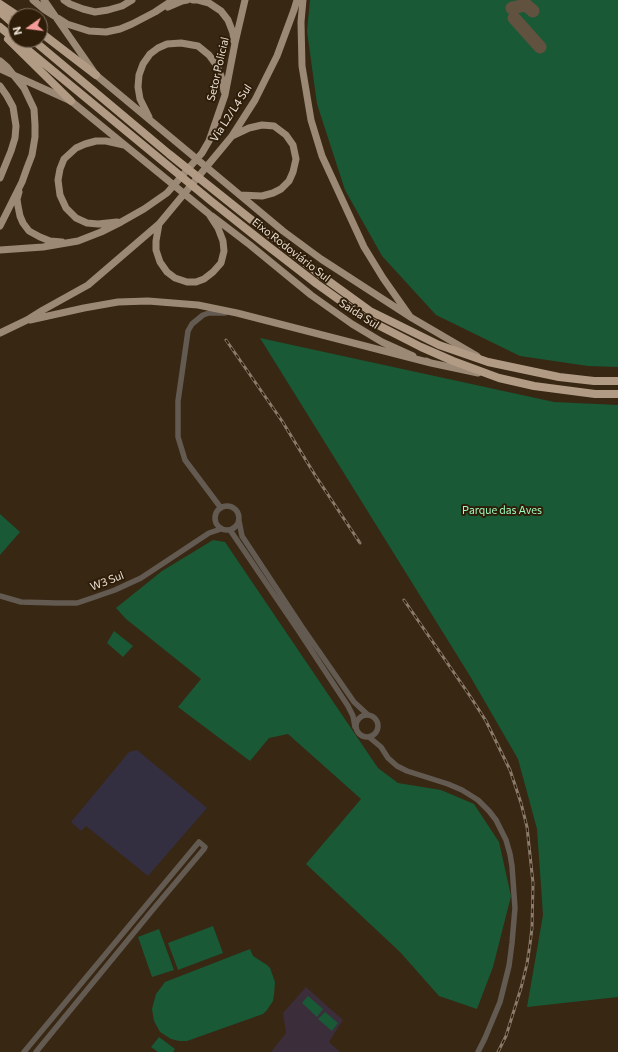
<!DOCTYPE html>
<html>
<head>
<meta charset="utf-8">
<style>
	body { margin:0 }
	#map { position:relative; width:618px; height:1052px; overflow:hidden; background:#382713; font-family:Commissioner,sans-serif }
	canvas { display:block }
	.north { position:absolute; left:8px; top:8px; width:40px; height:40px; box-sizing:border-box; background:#2e1e09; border:1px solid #7a6c5b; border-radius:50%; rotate:256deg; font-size:11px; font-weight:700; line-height:16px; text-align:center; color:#ede2d6 }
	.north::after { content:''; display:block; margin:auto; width:14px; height:18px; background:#f59b9a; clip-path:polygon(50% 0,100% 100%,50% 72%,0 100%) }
</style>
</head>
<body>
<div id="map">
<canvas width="618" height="1052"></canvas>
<div class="north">N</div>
</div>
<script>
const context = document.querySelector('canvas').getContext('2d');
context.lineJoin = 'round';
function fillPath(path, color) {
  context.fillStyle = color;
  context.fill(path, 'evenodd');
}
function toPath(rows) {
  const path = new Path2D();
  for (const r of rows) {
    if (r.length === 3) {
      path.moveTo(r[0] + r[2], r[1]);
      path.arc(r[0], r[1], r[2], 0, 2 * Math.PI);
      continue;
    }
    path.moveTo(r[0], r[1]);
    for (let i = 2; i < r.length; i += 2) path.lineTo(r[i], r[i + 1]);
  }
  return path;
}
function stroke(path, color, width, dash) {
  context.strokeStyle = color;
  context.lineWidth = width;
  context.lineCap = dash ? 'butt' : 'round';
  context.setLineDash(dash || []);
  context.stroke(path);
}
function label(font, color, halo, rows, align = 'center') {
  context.font = font + ' Commissioner,sans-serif';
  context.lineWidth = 4;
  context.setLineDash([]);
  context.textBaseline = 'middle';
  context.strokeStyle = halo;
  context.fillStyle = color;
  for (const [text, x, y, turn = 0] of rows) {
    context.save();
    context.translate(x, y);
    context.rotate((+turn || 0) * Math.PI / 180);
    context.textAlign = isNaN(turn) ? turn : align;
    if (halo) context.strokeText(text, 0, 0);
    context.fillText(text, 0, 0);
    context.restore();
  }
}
fillPath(toPath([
	[306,987,343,1020,329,1042,340,1052,271,1052,286,1033,283,1013]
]), '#3b2d3a');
fillPath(toPath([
	[137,750,207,808,148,876,86,826,81,831,71,822,129,752]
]), '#332f40');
fillPath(toPath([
	[310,0,618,0,618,367,588,366,520,356,436,315,382,256,345,190,317,104,307,31],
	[260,338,554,402,618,405,618,997,527,1007,543,915,537,829,518,759,470,676],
	[0,514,20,532,0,555],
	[213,540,225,542,378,768,398,783,441,790,474,804,499,842,511,896,493,967,477,1009,439,996,400,952,306,864,361,799,288,734,269,738,250,761,178,707,201,679,126,619,116,608,162,571],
	[114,631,133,646,123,657,107,643],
	[213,926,223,953,178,970,168,943],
	[159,929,174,970,152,977,138,937],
	[250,949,253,956,267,965,270,968,275,982,274,995,273,1001,267,1010,263,1014,187,1041,179,1041,171,1039,160,1032,154,1021,152,1009,156,994,165,982],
	[308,996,323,1009,317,1017,302,1003],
	[325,1012,338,1023,332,1031,318,1019],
	[159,1037,175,1049,173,1052,158,1052,151,1047]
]), '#195936');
stroke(toPath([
	[512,8,526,5,533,11],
	[514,18,540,47]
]), '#61513f', 13);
stroke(toPath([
	[227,518,12],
	[221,508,185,460,178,437,178,401,188,331,192,324,203,315,209,313,225,313],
	[239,521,242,536,302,627,354,702,368,715],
	[230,530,298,630,348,706,353,716,355,727],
	[0,596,21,602,56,603,77,603,92,598,115,590,141,578,209,533,221,529],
	[367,726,11],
	[369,737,381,747,388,758,397,766,407,771,448,784,462,790,478,800,489,811,496,820,506,840,510,854,512,866,515,908,512,943,509,966,500,1002,485,1038,478,1052],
	[24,1052,199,842,205,847,204,849,155,907,36,1052]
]), '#635a51', 5.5);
stroke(toPath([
	[33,0,45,10,67,24,89,31,106,32,120,29,132,24,155,12,173,0],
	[44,0,96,75,283,231,321,259,412,318,477,356],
	[64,0,70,4,83,9,95,12,108,10,122,6,132,0],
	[193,0,198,0,209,3,221,11,228,20,233,33,234,41],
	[303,0,301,22,302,66,311,120,322,156,364,247,383,278,409,315],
	[168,7,182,1,187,0],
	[0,61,7,67,24,88,34,109,35,125,35,137,32,155,27,168,22,182,0,226],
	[0,69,71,101,209,214,218,228,223,241,224,251,221,263,213,272,204,279,196,282,187,282,175,278,167,272,160,262,156,250,156,241,159,224],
	[0,86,7,96,13,107,16,126,15,138,11,151,0,178],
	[149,117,140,99,138,87,139,75,143,64,150,54,158,48,167,44,181,43,198,46,209,55,217,66,221,76,224,91],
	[232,136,249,128,262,125,274,126,286,135,293,145,296,159,293,172,289,181,281,189,273,193,262,196,240,195],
	[19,192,17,199,18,206,20,216,23,223,29,231,40,237,50,241,62,242],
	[212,216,250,245,311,295,352,324,382,342,413,356],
	[117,222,98,224,87,223,76,218,66,208,60,195,58,180,60,169,64,159,76,148,85,144,96,141,106,141,124,145],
	[0,250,43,247,78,241,101,232,121,222,144,209,167,193,202,153,209,141,225,95,235,43,245,0],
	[30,320,84,308,118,302,148,301,198,305,237,313,431,363],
	[0,333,27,320,43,310,88,285,159,224,232,136,255,100,277,56,294,10,297,0],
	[426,361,431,363,478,373]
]), '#9b8976', 7);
stroke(toPath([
	[0,4,18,16],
	[0,12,16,26],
	[0,27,211,201,264,243,317,284,366,319,421,347,453,361,499,378,534,386,595,394,618,394],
	[40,32,96,75],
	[8,39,71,101],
	[33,40,169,154,323,277,370,311,439,345,488,362,559,377,594,381,618,381]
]), '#b19b85', 8);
const rail = toPath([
	[226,340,282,421,315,475,360,543],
	[404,600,470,696,486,721,510,770,521,803,527,827,533,883,532,928,530,944,527,964,521,988,506,1036,498,1052]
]);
stroke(rail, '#8a7b6b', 3);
stroke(rail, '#2e1e09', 1.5, [4.5]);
label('11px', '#ede2d6', '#2e1e09', [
	["Setor Policial",218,69,-77],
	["Via L2/L4 Sul",231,113,-57],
	["Eixo Rodoviário Sul",291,250,38],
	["Saída Sul",359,314,33],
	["W3 Sul",107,581,-21]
]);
label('11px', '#9efbc0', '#2e1e09', [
	["Parque das Aves",502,510]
]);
</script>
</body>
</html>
